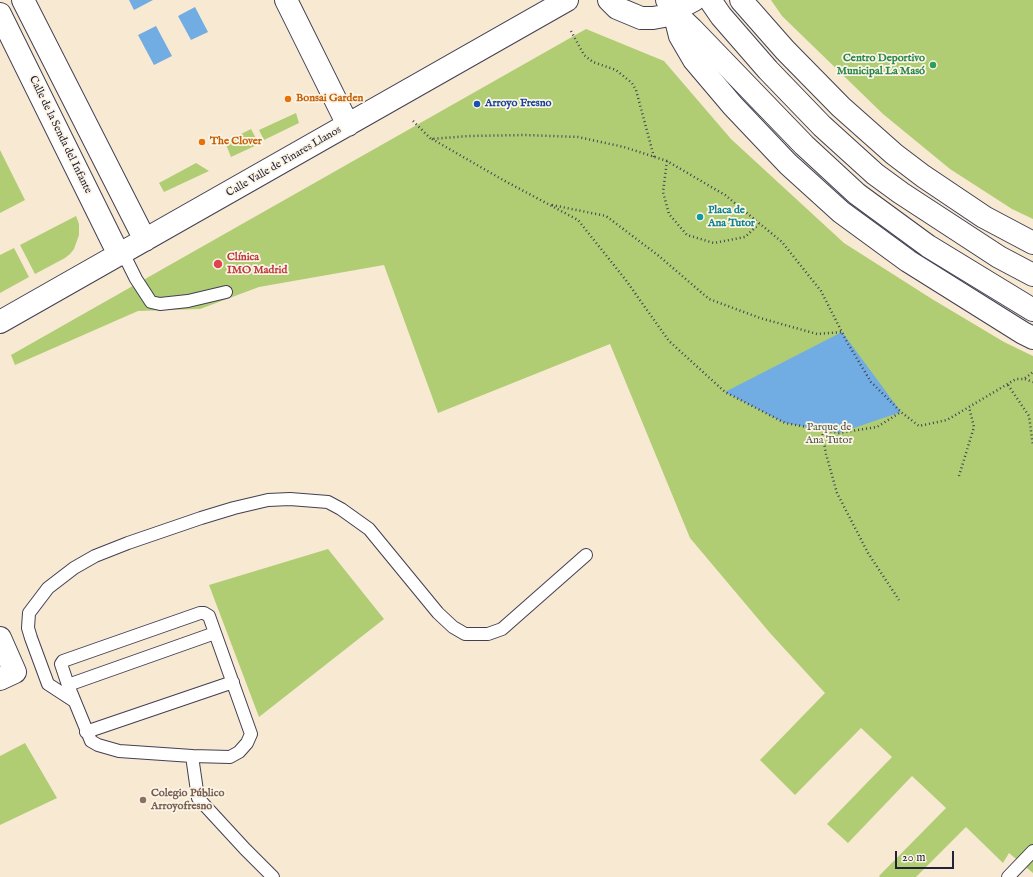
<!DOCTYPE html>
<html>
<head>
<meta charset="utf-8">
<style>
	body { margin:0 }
	#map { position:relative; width:1033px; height:877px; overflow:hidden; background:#f8e9d3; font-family:"IM FELL English",serif }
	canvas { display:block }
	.scale { position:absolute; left:895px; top:851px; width:59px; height:18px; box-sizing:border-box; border:2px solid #22223b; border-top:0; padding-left:5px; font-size:12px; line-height:14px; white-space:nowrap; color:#22223b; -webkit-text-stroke:3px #fcf5e5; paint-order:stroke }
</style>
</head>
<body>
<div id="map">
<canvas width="1033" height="877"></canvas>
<div class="scale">20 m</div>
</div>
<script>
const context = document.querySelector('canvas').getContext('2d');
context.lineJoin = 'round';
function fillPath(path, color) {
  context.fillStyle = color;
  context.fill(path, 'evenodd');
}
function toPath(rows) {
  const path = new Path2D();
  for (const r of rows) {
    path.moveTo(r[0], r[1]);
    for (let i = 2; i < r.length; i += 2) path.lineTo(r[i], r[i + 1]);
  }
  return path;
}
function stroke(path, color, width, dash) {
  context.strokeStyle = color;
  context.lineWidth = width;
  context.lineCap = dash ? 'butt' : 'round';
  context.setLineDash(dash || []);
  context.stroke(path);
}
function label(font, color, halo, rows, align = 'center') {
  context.font = font + ' "IM FELL English",serif';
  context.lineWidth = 3.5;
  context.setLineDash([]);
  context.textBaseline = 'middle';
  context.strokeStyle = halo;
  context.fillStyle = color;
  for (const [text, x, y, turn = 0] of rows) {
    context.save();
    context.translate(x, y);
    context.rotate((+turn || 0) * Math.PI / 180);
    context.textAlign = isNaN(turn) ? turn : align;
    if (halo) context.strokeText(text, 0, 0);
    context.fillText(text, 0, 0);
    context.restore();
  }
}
fillPath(toPath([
	[771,0,1033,0,1033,219,1012,209,950,169,883,114,782,16],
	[586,29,664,61,731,139,844,243,932,299,1004,342,1033,356,1033,873,1009,853,1003,863,966,827,916,877,880,877,879,876,946,808,912,776,848,843,827,824,892,757,861,728,795,795,760,760,825,693,770,633,690,538,610,344,438,413,384,265,259,287,200,309,138,311,15,365,11,355],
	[296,113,299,123,264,140,259,130],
	[251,129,259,144,231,157,225,142],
	[0,150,25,200,0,213],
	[196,163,209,171,164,192,159,183],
	[76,216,79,224,79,235,74,249,70,254,65,258,35,274,20,245],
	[14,248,29,277,0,293,0,255],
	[328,549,384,619,259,717,209,585],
	[25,743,57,798,0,825,0,756]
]), '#b0cd74');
fillPath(toPath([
	[129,0,153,0,134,10],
	[195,7,208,32,191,40,178,16],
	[156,26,172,56,154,65,138,35],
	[842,332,901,412,839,433,785,423,725,392]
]), '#71ace2');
const lane = toPath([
	[123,253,136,279,151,302,160,304,188,301,226,292],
	[68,685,215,633],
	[74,701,48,684,31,638,28,628,29,613,48,588,74,568,95,556,128,543,201,518,234,508,268,500,290,499,328,502,341,509,369,529,438,613,453,627,465,634,488,634,502,629,586,555],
	[86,732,233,682],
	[192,756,230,757,239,752,247,743,251,734,209,616,204,613,200,613,63,661,61,664,68,685,91,741,98,745,119,751,192,756,198,798,245,849,273,877],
	[1008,877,1033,851]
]);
const street = toPath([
	[23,0,145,240],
	[286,0,348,125],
	[0,14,119,255],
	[0,322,567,0],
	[0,638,15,672,0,679]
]);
const secondary = toPath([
	[609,0,617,8,641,18,653,18,664,16,694,0],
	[667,0,674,12,680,36,694,60,733,106,788,164,841,212,908,261,1023,333,1033,338],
	[741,0,785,50,841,107,894,154,923,176,984,217,1033,243]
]);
const highway = toPath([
	[710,0,721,16,768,70,822,126,875,174,901,193,999,257,1033,275],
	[674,12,692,29,804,145,857,194,928,246,1033,310]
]);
stroke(lane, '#424052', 14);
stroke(street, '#424052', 24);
stroke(secondary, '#424052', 24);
stroke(highway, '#424052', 24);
stroke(toPath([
	[571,31,584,55,593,62,616,70,632,83,636,90,654,157],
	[413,121,431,139,469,136,525,135,578,137,624,147,667,161,725,195,782,242,821,291,847,342,871,382,901,412,919,426,947,420,1016,379,1024,379,1033,372],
	[432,139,503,180,578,220,625,279,669,341,725,392,785,423,839,433,877,427,901,412],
	[667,161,663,192,669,214,687,235,714,243,745,237,759,224],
	[552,205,606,216,659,256,709,299,760,318,817,334,842,332],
	[1025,379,1033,382],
	[1008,385,1029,416,1033,446],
	[822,430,826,454,837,493,868,553,899,600],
	[959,476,974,427,969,407]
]), '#424052', 2.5, [1, 3]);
stroke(lane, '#fff', 12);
stroke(street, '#fff', 22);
stroke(secondary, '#fff', 22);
stroke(highway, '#fff', 22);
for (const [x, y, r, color] of [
	[933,65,4,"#2e9e5b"],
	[288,99,4,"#e8710a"],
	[477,104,4,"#1a4fb4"],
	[202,142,4,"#e8710a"],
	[700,217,4,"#0f9aa8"],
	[218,264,5,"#e0444e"],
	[143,800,4,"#8d6e63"]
]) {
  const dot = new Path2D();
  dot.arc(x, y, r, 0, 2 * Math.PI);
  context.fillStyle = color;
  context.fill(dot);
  stroke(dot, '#fcf5e5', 1.5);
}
label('bold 11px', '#27864d', '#fcf5e5', [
	["Centro Deportivo",925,59],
	["Municipal La Masó",925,72]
], 'right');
label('bold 11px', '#c56008', '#fcf5e5', [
	["Bonsai Garden",296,99],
	["The Clover",210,142]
], 'left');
label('bold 11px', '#164399', '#fcf5e5', [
	["Arroyo Fresno",485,104]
], 'left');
label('11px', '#22223b', '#fcf5e5', [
	["Calle de la Senda del Infante",60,135,64],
	["Calle Valle de Pinares Llanos",284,162,-30]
]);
label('bold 11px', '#0d838f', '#fcf5e5', [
	["Placa de",708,211],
	["Ana Tutor",708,224]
], 'left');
label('bold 11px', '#be3a42', '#fcf5e5', [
	["Clínica",227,258],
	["IMO Madrid",227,271]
], 'left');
label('11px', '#4d554c', '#fcf5e5', [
	["Parque de",829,428],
	["Ana Tutor",829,441]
]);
label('bold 11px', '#785e54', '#fcf5e5', [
	["Colegio Público",151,794],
	["Arroyofresno",151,807]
], 'left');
</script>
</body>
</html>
